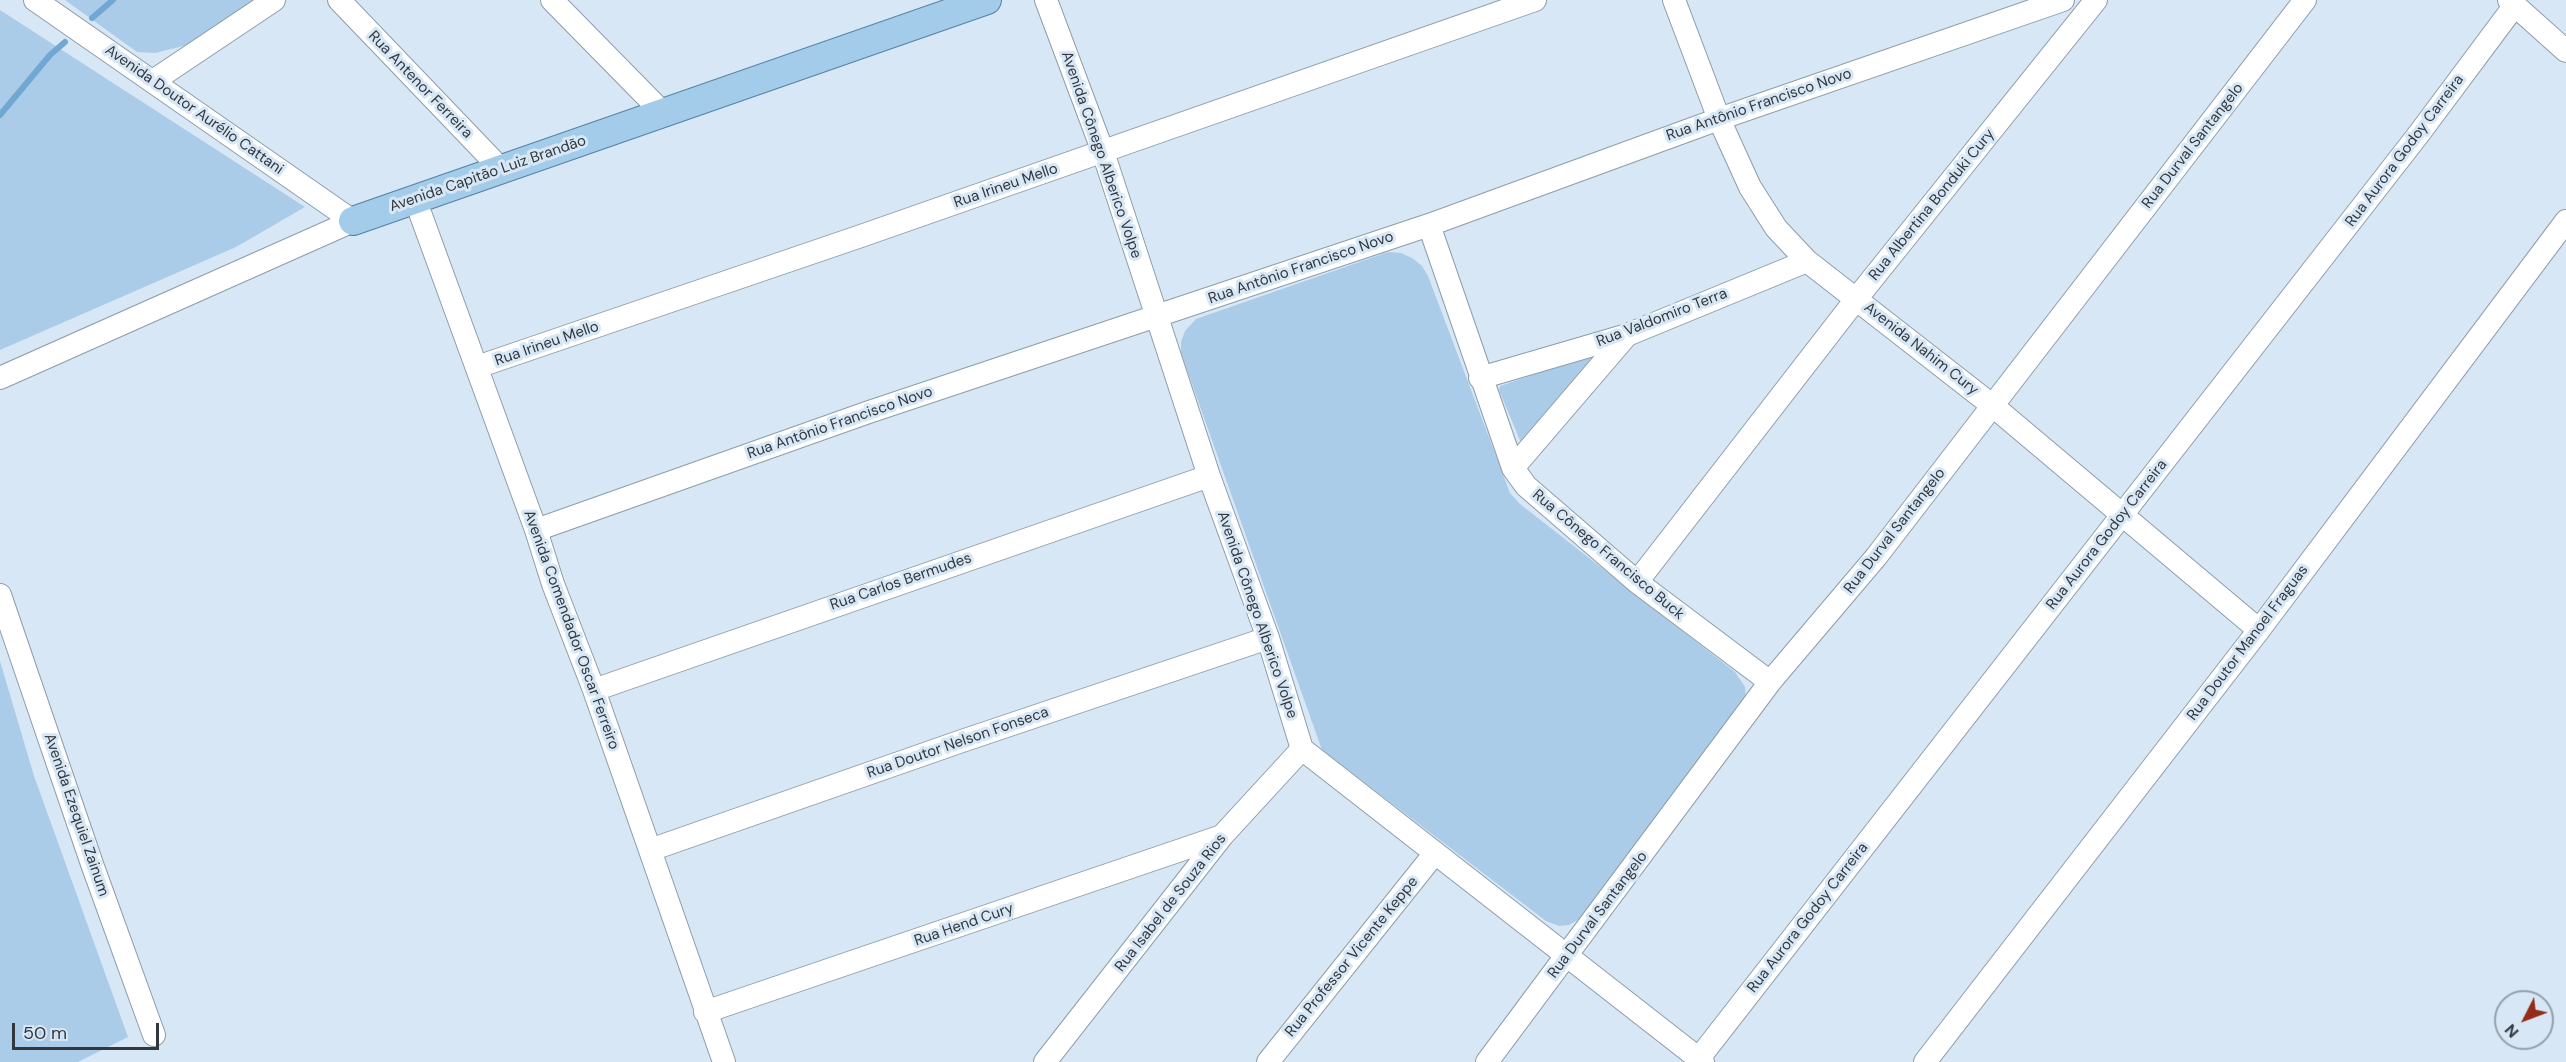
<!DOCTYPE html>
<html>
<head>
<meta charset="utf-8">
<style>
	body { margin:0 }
	#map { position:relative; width:2566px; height:1062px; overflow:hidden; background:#d7e7f5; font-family:"DM Sans",sans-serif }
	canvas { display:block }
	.north { position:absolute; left:2494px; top:990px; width:60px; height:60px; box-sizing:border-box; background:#d7e7f5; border:2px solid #95a1ab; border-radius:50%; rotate:228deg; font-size:16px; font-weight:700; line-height:24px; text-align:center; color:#32383d }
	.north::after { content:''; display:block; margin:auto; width:21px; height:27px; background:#952c17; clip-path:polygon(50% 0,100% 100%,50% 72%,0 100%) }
	.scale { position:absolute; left:12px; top:1023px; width:147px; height:27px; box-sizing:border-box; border:3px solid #32383d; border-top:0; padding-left:8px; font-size:18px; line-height:21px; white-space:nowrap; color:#32383d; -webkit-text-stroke:4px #d7e7f5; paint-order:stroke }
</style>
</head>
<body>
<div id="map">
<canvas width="2566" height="1062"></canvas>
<div class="north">N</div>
<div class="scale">50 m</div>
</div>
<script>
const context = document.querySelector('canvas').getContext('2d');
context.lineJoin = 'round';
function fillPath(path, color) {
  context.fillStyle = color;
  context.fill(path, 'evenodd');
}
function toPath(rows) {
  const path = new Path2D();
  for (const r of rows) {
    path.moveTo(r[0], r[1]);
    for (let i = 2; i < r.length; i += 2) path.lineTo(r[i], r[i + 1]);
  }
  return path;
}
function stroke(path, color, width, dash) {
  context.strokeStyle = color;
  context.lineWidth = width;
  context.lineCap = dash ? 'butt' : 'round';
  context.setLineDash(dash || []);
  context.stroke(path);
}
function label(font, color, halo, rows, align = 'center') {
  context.font = font + ' "DM Sans",sans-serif';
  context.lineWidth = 6;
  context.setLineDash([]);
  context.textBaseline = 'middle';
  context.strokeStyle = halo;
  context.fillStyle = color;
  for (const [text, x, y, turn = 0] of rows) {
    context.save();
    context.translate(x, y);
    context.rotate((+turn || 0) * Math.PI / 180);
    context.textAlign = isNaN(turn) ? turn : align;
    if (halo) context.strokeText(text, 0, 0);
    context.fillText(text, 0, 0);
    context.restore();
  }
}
fillPath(toPath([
	[65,0,253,0,191,44,155,53,137,52],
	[0,10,305,207,236,247,0,350],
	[1388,252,1401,253,1412,258,1422,266,1428,276,1510,493,1520,504,1735,672,1745,687,1746,697,1581,918,1569,925,1559,926,1546,921,1322,750,1181,353,1181,342,1185,331,1196,319],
	[1593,354,1596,358,1522,445,1499,390,1500,386],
	[0,661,34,776,128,1037,78,1062,0,1062]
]), '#abcce8');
stroke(toPath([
	[92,18,113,0],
	[0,115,50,55,65,42]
]), '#71a7d3', 6);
const minor = toPath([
	[35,0,353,221],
	[339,0,502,170],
	[552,0,662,112],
	[1046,0,1103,152,1209,476,1268,638,1302,749,1703,1062],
	[1674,0,1719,119,1750,187,1776,228,1807,261,1993,406,2259,630],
	[2509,0,2566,51],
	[153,81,274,0],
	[415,199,536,530,553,584,594,690,724,1062],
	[1429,225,1513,468,1526,486,1637,582,1770,682],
	[477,367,861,236,1535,0],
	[0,378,353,221],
	[1480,378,1627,335,1807,261],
	[1513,468,1627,335],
	[536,530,869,412,1429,225,1719,119,2063,0],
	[1637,582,1857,298,2096,0],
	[0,595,92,864,154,1035],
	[594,690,1209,476],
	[650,850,962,741,1268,638],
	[705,1012,1222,836],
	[1045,1062,1222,836,1302,749],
	[1268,1062,1435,853],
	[1487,1062,1770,682,1876,557,2305,0],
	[1696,1062,2418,135,2515,5],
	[1925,1062,2259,630,2566,221]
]);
const major = toPath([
	[353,221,987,0]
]);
stroke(minor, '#8d9da9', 24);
stroke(major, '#5481a4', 30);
stroke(minor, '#fff', 22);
stroke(major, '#a3cbea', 28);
label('15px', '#32383d', '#d7e7f5', [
	["Rua Antenor Ferreira",420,85,46],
	["Rua Antônio Francisco Novo",1759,105,-19],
	["Avenida Doutor Aurélio Cattani",194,110,35],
	["Rua Durval Santangelo",2193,146,-52],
	["Rua Aurora Godoy Carreira",2405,151,-53],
	["Avenida Cônego Alberico Volpe",1101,155,71],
	["Avenida Capitão Luiz Brandão",488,174,-19],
	["Rua Irineu Mello",1006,186,-19],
	["Rua Albertina Bonduki Cury",1932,205,-51],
	["Rua Antônio Francisco Novo",1301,268,-19],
	["Rua Valdomiro Terra",1662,318,-21],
	["Rua Irineu Mello",547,344,-19],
	["Avenida Nahim Cury",1921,349,38],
	["Rua Antônio Francisco Novo",840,423,-19],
	["Rua Durval Santangelo",1895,531,-52],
	["Rua Aurora Godoy Carreira",2107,535,-52],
	["Rua Cônego Francisco Buck",1608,555,40],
	["Rua Carlos Bermudes",901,582,-19],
	["Avenida Cônego Alberico Volpe",1257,615,71],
	["Avenida Comendador Oscar Ferreiro",571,630,70],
	["Rua Doutor Manoel Fraguas",2248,643,-53],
	["Rua Doutor Nelson Fonseca",958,743,-19],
	["Avenida Ezequiel Zainum",76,815,71],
	["Rua Isabel de Souza Rios",1171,903,-52],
	["Rua Durval Santangelo",1598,915,-53],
	["Rua Aurora Godoy Carreira",1808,918,-52],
	["Rua Hend Cury",964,925,-19],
	["Rua Professor Vicente Keppe",1352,957,-51]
]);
</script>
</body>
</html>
